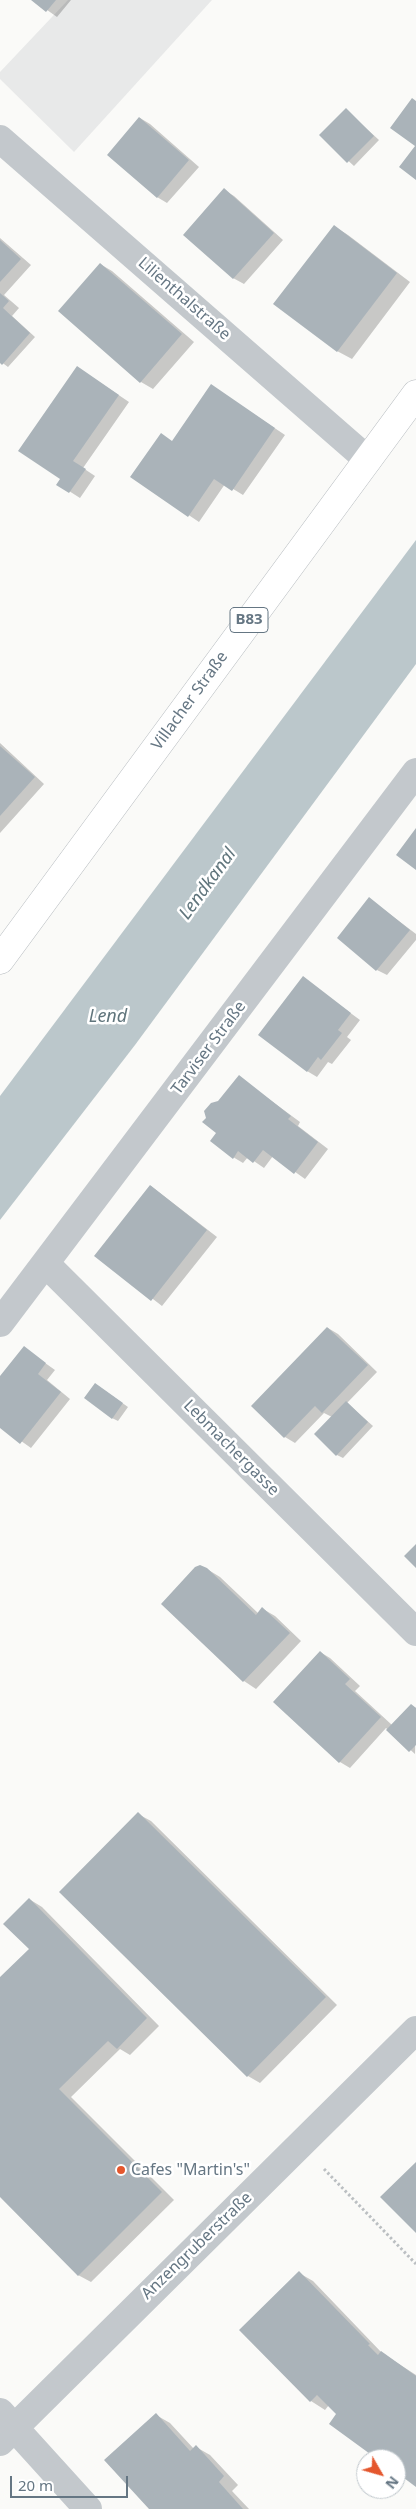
<!DOCTYPE html>
<html>
<head>
<meta charset="utf-8">
<style>
	body { margin:0 }
	#map { position:relative; width:416px; height:2509px; overflow:hidden; background:#fafaf8; font-family:"Noto Sans",sans-serif }
	canvas { display:block }
	.north { position:absolute; left:356px; top:2449px; width:50px; height:50px; box-sizing:border-box; background:#fff; border:1px solid #c1c8cd; border-radius:50%; rotate:128deg; font-size:14px; font-weight:700; line-height:20px; text-align:center; color:#657683 }
	.north::after { content:''; display:block; margin:auto; width:18px; height:22px; background:#e4572e; clip-path:polygon(50% 0,100% 100%,50% 72%,0 100%) }
	.scale { position:absolute; left:10px; top:2476px; width:118px; height:22px; box-sizing:border-box; border:2px solid #657683; border-top:0; padding-left:6px; font-size:15px; line-height:18px; white-space:nowrap; color:#657683; -webkit-text-stroke:4px #fff; paint-order:stroke }
</style>
</head>
<body>
<div id="map">
<canvas width="416" height="2509"></canvas>
<div class="north">N</div>
<div class="scale">20 m</div>
</div>
<script>
const context = document.querySelector('canvas').getContext('2d');
context.lineJoin = 'round';
function fillPath(path, color) {
  context.fillStyle = color;
  context.fill(path, 'evenodd');
}
function toPath(rows) {
  const path = new Path2D();
  for (const r of rows) {
    path.moveTo(r[0], r[1]);
    for (let i = 2; i < r.length; i += 2) path.lineTo(r[i], r[i + 1]);
  }
  return path;
}
function stroke(path, color, width, dash) {
  context.strokeStyle = color;
  context.lineWidth = width;
  context.lineCap = dash ? 'butt' : 'round';
  context.setLineDash(dash || []);
  context.stroke(path);
}
function label(font, color, halo, rows, align = 'center') {
  context.font = font + ' "Noto Sans",sans-serif';
  context.lineWidth = 5;
  context.setLineDash([]);
  context.textBaseline = 'middle';
  context.strokeStyle = halo;
  context.fillStyle = color;
  for (const [text, x, y, turn = 0] of rows) {
    context.save();
    context.translate(x, y);
    context.rotate((+turn || 0) * Math.PI / 180);
    context.textAlign = isNaN(turn) ? turn : align;
    if (halo) context.strokeText(text, 0, 0);
    context.fillText(text, 0, 0);
    context.restore();
  }
}
fillPath(toPath([
	[68,0,212,0,74,152,0,79,0,72]
]), '#e8e9e9');
fillPath(toPath([
	[416,540,416,664,135,1045,0,1220,0,1096]
]), '#bbc7cb');
fillPath(toPath([
	[33,0,71,0,57,17],
	[346,110,379,140,354,166,320,135],
	[140,118,150,124,199,167,167,203,157,197],
	[224,190,234,196,283,240,244,284,233,278],
	[334,226,348,235,410,282,352,359,337,351],
	[0,238,31,265,4,295,19,308,12,316,35,337,8,367,0,361],
	[100,264,112,271,194,342,153,389,141,382],
	[77,367,129,402,83,468,95,476,80,498,58,484,61,479],
	[221,392,285,435,243,495,225,484,199,522,132,477,173,442],
	[0,743,44,784,0,833],
	[370,899,416,934,416,940,387,975,377,970],
	[303,978,360,1020,347,1037,351,1040,332,1064,328,1062,317,1077,307,1071],
	[239,1077,300,1122,298,1126,328,1149,305,1179,273,1156,264,1168,248,1157,243,1163,233,1157,218,1133,219,1102],
	[151,1186,217,1237,162,1306,96,1255],
	[328,1328,338,1334,377,1372,347,1403,373,1426,343,1458,337,1455,332,1417,324,1413,295,1443,285,1437,253,1406],
	[24,1348,55,1370,47,1380,70,1399,31,1448,0,1426,0,1378],
	[101,1388,128,1407,118,1421,112,1418],
	[207,1569,220,1577,259,1614,263,1609,275,1616,301,1641,256,1689,244,1681,162,1604],
	[320,1652,330,1658,360,1686,355,1691,392,1725,411,1705,416,1708,415,1754,386,1728,350,1768,340,1762],
	[138,1814,151,1821,337,2005,260,2083,248,2076,61,1892],
	[29,1899,42,1907,159,2026,130,2055,120,2049,71,2097,174,2200,91,2282,78,2275,0,2195,0,1978,31,1949],
	[299,2273,313,2281,382,2353,416,2375,416,2485,396,2471,396,2459,380,2459,329,2405,325,2410,311,2401],
	[156,2415,170,2423,194,2449,196,2447,210,2455,238,2485,232,2491,249,2509,151,2509]
]), '#0003');
fillPath(toPath([
	[31,0,56,0,46,12],
	[412,98,416,101,416,180,399,167,415,146,390,128],
	[346,108,374,136,347,163,319,135],
	[139,117,189,160,157,198,107,155],
	[224,188,274,233,233,279,183,235],
	[334,225,397,273,337,352,273,304],
	[0,240,21,259,0,282],
	[100,263,182,334,140,383,58,311],
	[0,293,9,301,3,308,30,333,2,365,0,363],
	[77,366,119,395,73,461,86,469,69,493,56,485,60,479,18,451],
	[211,384,275,428,232,491,214,479,188,517,130,477,161,433,172,441],
	[0,746,35,777,0,816],
	[416,828,416,870,396,855],
	[369,897,410,930,376,971,337,938],
	[303,976,351,1013,338,1030,342,1033,321,1060,318,1057,307,1072,258,1035],
	[239,1075,291,1116,288,1119,318,1142,294,1174,263,1150,253,1163,238,1151,233,1159,210,1141,216,1133,202,1122,206,1118,204,1111,211,1103,218,1101],
	[150,1185,207,1230,151,1301,94,1256],
	[327,1327,368,1365,322,1413,315,1406,284,1438,251,1406],
	[24,1346,46,1363,38,1374,61,1392,20,1444,0,1428,0,1376],
	[95,1383,123,1403,112,1419,84,1398],
	[346,1401,368,1422,336,1456,314,1434],
	[416,1544,416,1568,404,1556],
	[200,1565,207,1568,256,1615,262,1607,290,1633,243,1682,161,1604,195,1567],
	[320,1651,350,1679,345,1684,381,1717,339,1763,273,1702],
	[411,1704,416,1708,416,1745,409,1752,386,1730],
	[138,1812,326,1997,247,2077,59,1892],
	[29,1898,147,2018,117,2049,108,2041,59,2089,162,2192,78,2276,0,2197,0,1977,29,1949,3,1924],
	[416,2162,416,2233,380,2197],
	[299,2271,370,2344,368,2345,378,2355,381,2351,416,2376,416,2487,396,2472,396,2459,377,2459,329,2424,336,2414,317,2395,310,2402,239,2330],
	[156,2413,190,2451,196,2445,224,2476,219,2482,243,2509,149,2509,104,2460]
]), '#aab3b9');
const primary = toPath([
	[0,960,416,394]
]);
stroke(primary, '#b5babe', 29);
stroke(toPath([
	[324,2169,416,2264]
]), '#bbbfc2', 3, [2.5, 2.5]);
stroke(toPath([
	[0,139,368,460],
	[46,1264,416,1632],
	[0,1323,416,772],
	[0,2412,88,2509],
	[0,2442,416,2030]
]), '#c3c8cc', 28);
stroke(primary, '#fff', 28);
for (const [x, y, r, color] of [
	[121,2170,5,"#e4572e"]
]) {
  const dot = new Path2D();
  dot.arc(x, y, r, 0, 2 * Math.PI);
  context.fillStyle = color;
  context.fill(dot);
  stroke(dot, '#fff', 2);
}
for (const [x, y, w] of [
	[249,620,38]
]) {
  const box = new Path2D();
  box.roundRect(x - w / 2, y - 12.5, w, 25, 4);
  context.fillStyle = '#fff';
  context.fill(box);
  stroke(box, '#657683', 1);
}
label('bold 15px', '#657683', null, [
	["B83",249,620]
]);
label('16px', '#657683', '#fff', [
	["Lilienthalstraße",184,299,41],
	["Villacher Straße",190,701,-54],
	["Tarviser Straße",209,1048,-53],
	["Lebmachergasse",231,1448,45],
	["Anzengruberstraße",197,2246,-44]
]);
label('16px', '#657683', '#fff', [
	["Cafes \"Martin's\"",131,2170]
], 'left');
label('italic 18px', '#60757c', '#fff', [
	["Lendkanal",208,884,-54],
	["Lend",108,1017]
]);
</script>
</body>
</html>
